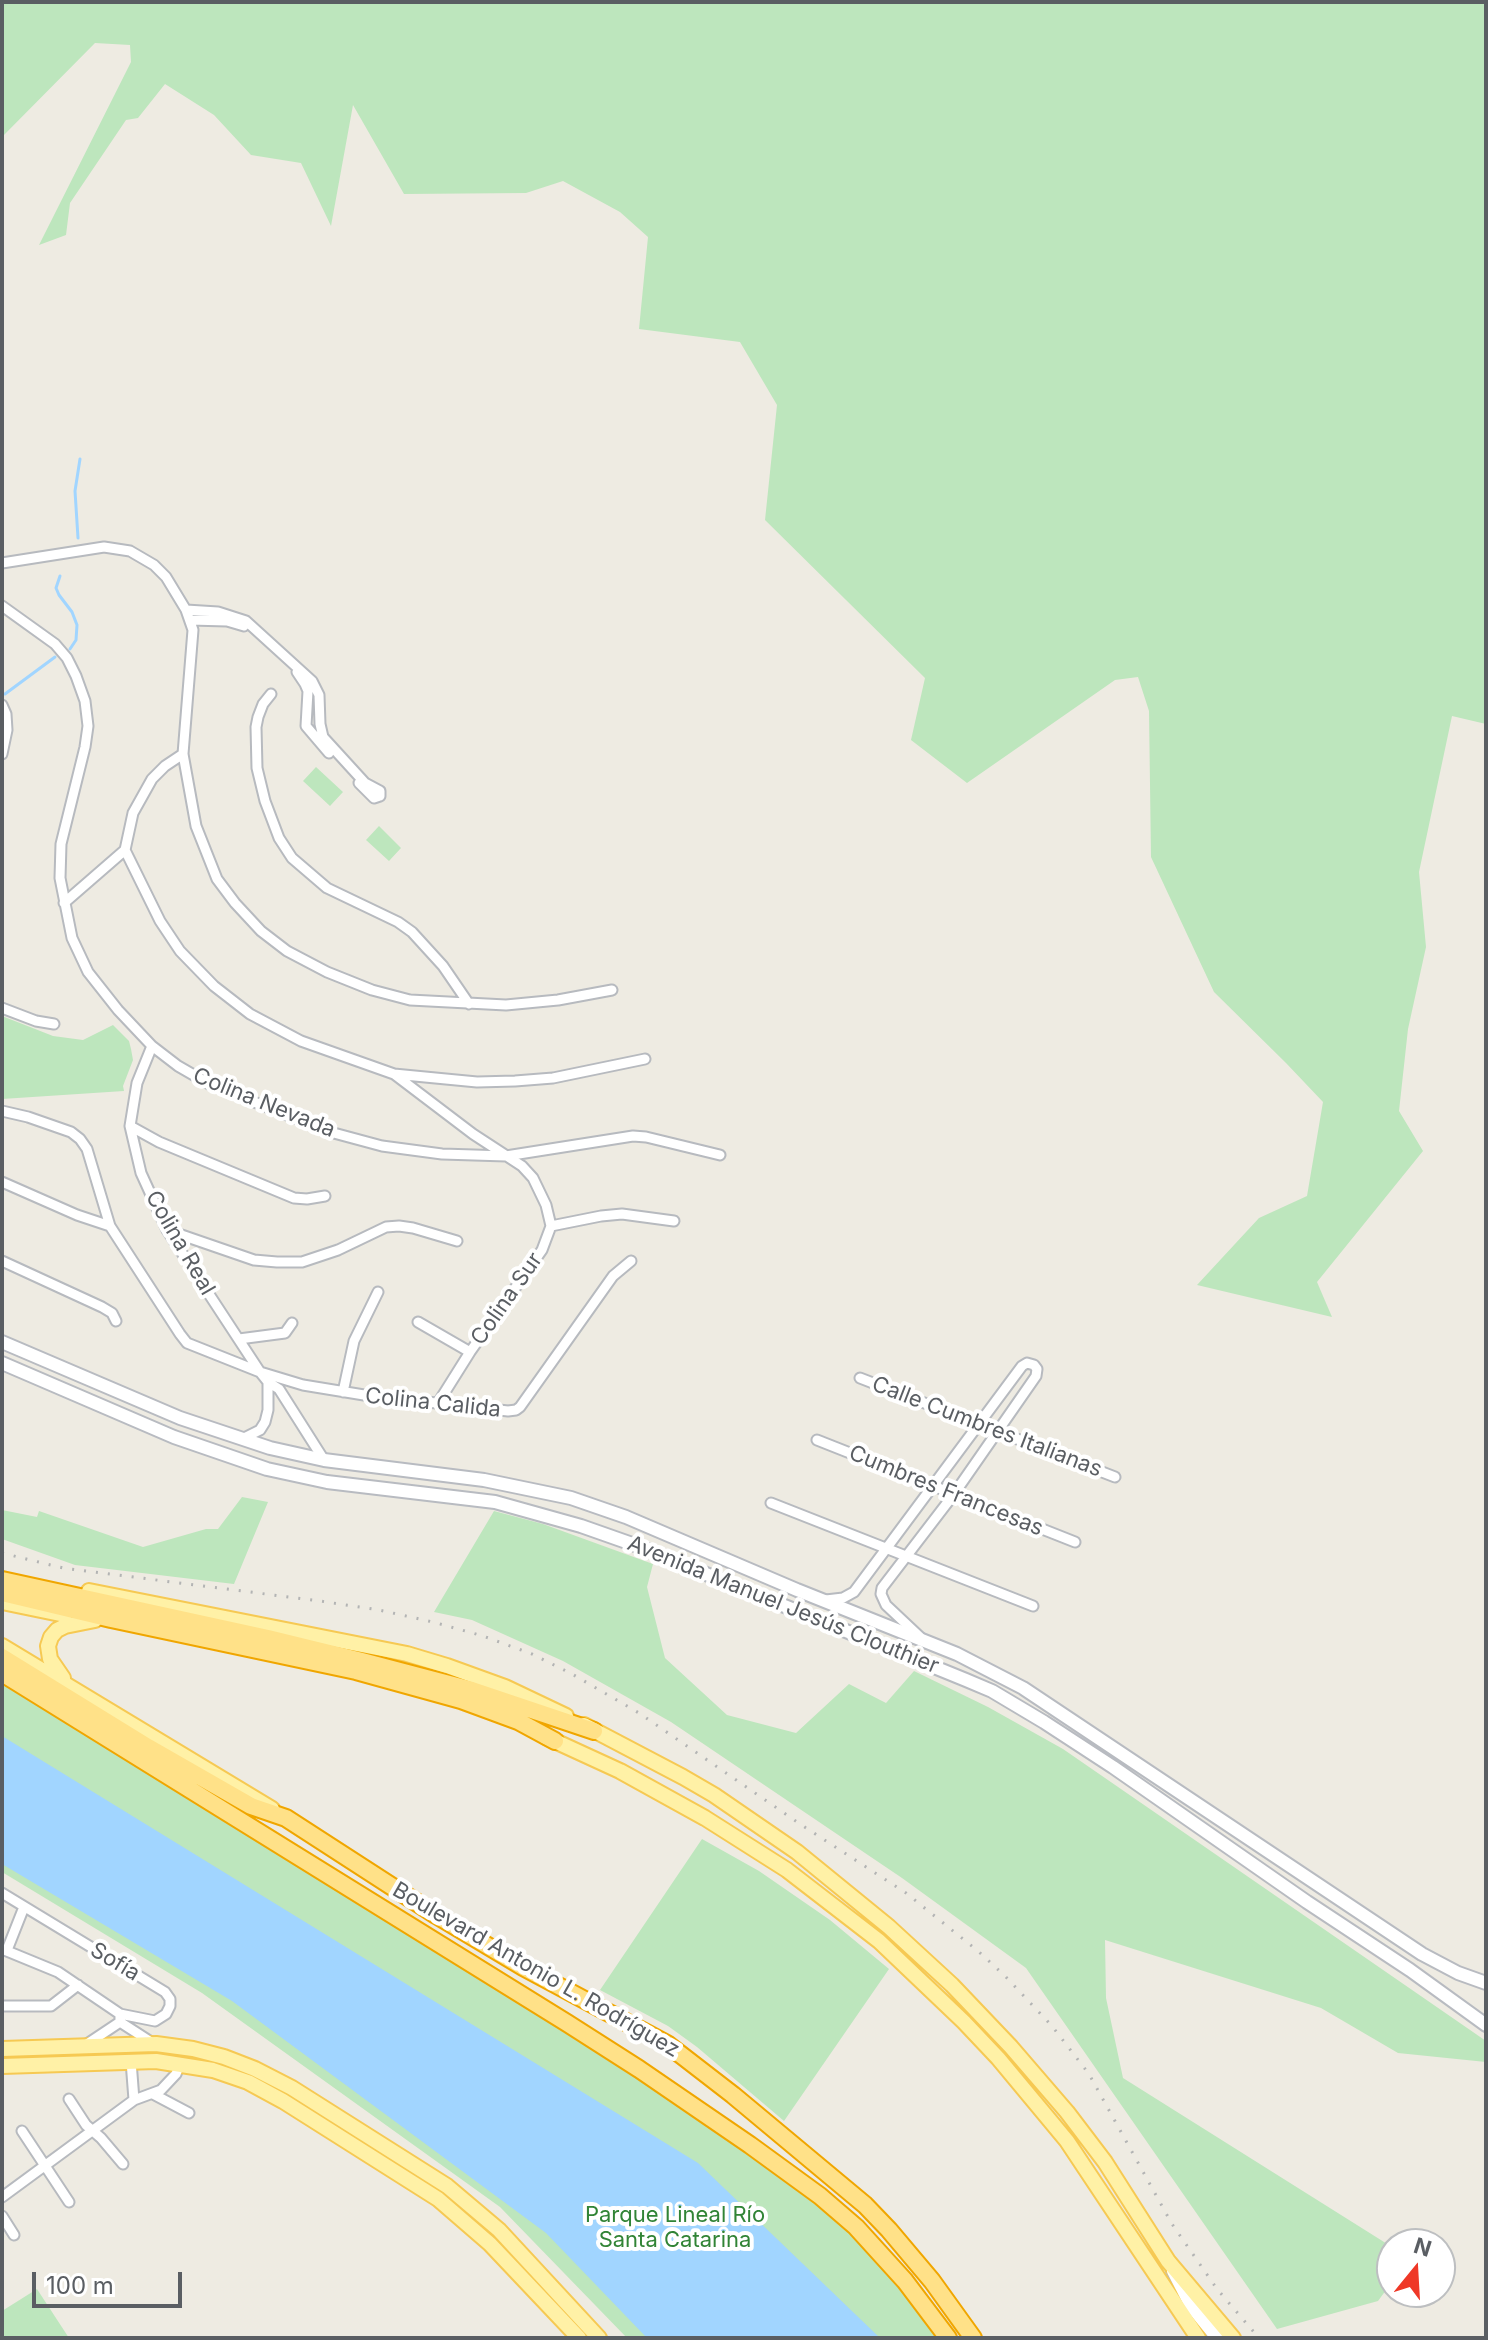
<!DOCTYPE html>
<html>
<head>
<meta charset="utf-8">
<style>
	body { margin:0 }
	#map { position:relative; width:1488px; height:2340px; overflow:hidden; background:#eeebe2; font-family:Inter,sans-serif }
	canvas { display:block }
	.frame { position:absolute; inset:0; border:4px solid #5a5e63; pointer-events:none }
	.north { position:absolute; left:1376px; top:2228px; width:80px; height:80px; box-sizing:border-box; background:#fff; border:2px solid #bdbfc1; border-radius:50%; rotate:18deg; font-size:22px; font-weight:700; line-height:32px; text-align:center; color:#5a5e63 }
	.north::after { content:''; display:block; margin:auto; width:28px; height:36px; background:#ef3827; clip-path:polygon(50% 0,100% 100%,50% 72%,0 100%) }
	.scale { position:absolute; left:32px; top:2272px; width:150px; height:36px; box-sizing:border-box; border:4px solid #5a5e63; border-top:0; padding-left:10px; font-size:24px; line-height:28px; white-space:nowrap; color:#5a5e63; -webkit-text-stroke:6px #fff; paint-order:stroke }
</style>
</head>
<body>
<div id="map">
<canvas width="1488" height="2340"></canvas>
<div class="frame"></div>
<div class="north">N</div>
<div class="scale">100 m</div>
</div>
<script>
const context = document.querySelector('canvas').getContext('2d');
context.lineJoin = 'round';
function fillPath(path, color) {
  context.fillStyle = color;
  context.fill(path, 'evenodd');
}
function toPath(rows) {
  const path = new Path2D();
  for (const r of rows) {
    path.moveTo(r[0], r[1]);
    for (let i = 2; i < r.length; i += 2) path.lineTo(r[i], r[i + 1]);
  }
  return path;
}
function stroke(path, color, width, dash) {
  context.strokeStyle = color;
  context.lineWidth = width;
  context.lineCap = dash ? 'butt' : 'round';
  context.setLineDash(dash || []);
  context.stroke(path);
}
function label(font, color, halo, rows, align = 'center') {
  context.font = font + ' Inter,sans-serif';
  context.lineWidth = 8;
  context.setLineDash([]);
  context.textBaseline = 'middle';
  context.strokeStyle = halo;
  context.fillStyle = color;
  for (const [text, x, y, turn = 0] of rows) {
    context.save();
    context.translate(x, y);
    context.rotate((+turn || 0) * Math.PI / 180);
    context.textAlign = isNaN(turn) ? turn : align;
    if (halo) context.strokeText(text, 0, 0);
    context.fillText(text, 0, 0);
    context.restore();
  }
}
fillPath(toPath([
	[2,2,1486,2,1486,724,1452,716,1419,872,1426,947,1408,1029,1399,1111,1423,1151,1317,1282,1332,1317,1197,1285,1259,1218,1307,1196,1323,1102,1286,1063,1214,992,1151,857,1149,711,1138,677,1115,680,967,783,911,740,925,678,765,520,777,405,740,342,639,329,648,237,620,212,563,181,526,193,404,194,353,105,331,226,301,163,251,155,214,115,165,84,138,118,126,120,70,203,66,235,39,245,131,62,130,45,95,43,2,137],
	[316,767,343,792,330,806,303,781],
	[379,826,401,848,389,861,366,840],
	[2,1016,53,1036,83,1040,113,1025,129,1041,131,1049,133,1060,123,1086,124,1091,2,1099],
	[242,1497,268,1502,234,1584,75,1565,2,1539,2,1510,37,1517,39,1511,143,1547,206,1529,218,1529],
	[494,1511,543,1524,653,1564,647,1587,665,1658,727,1715,796,1733,849,1684,886,1703,914,1671,988,1707,1063,1749,1486,2041,1486,2062,1398,2053,1321,2008,1105,1940,1106,1998,1123,2078,1392,2247,1392,2282,1378,2301,1277,2329,1026,1968,902,1878,671,1722,563,1661,472,1620,434,1612],
	[2,1673,644,2072,848,2221,945,2338,627,2338,500,2207,202,1993,2,1872],
	[702,1839,759,1871,830,1920,889,1969,784,2121,697,2047,668,2026,600,1990],
	[37,2289,69,2338,2,2338,2,2311]
]), '#bde6bd');
fillPath(toPath([
	[2,1736,698,2163,880,2338,647,2338,546,2233,232,2001,2,1864]
]), '#a1d5ff');
stroke(toPath([
	[78,538,75,491,80,459],
	[60,576,56,588,59,595,72,612,77,625,76,640,70,649],
	[5,694,55,657]
]), '#a1d5ff', 3);
const street = toPath([
	[2,563,104,547,130,551,154,565,166,577,186,610,193,630,183,754,196,826,217,879,235,903,261,931,287,951,327,972,372,990,410,1000,506,1005,558,1000,612,990],
	[2,606,55,644,67,658,76,676,85,701,88,726,85,747,61,844,60,878,72,938,88,972,118,1010,152,1046,178,1066,211,1085,330,1132,382,1146,442,1154,506,1156,633,1136,646,1137,720,1155],
	[186,610,218,612,246,621,312,681,319,695,320,724,323,737,365,783,380,791,380,796],
	[190,620,227,621,244,626],
	[297,672,305,684,308,691,306,726,329,753],
	[271,694,263,704,258,717,256,727,257,768,265,801,279,838,292,858,327,888,398,922,412,932,443,966,469,1004],
	[2,705,6,714,7,730,2,754],
	[183,754,165,766,152,779,133,813,125,850,160,921,180,951,214,986,250,1014,301,1041,394,1074,477,1082,515,1081,553,1078,645,1059],
	[359,783,374,798,380,796],
	[64,903,125,850],
	[2,1008,36,1021,54,1024],
	[152,1046,137,1083,130,1126,141,1173,167,1230,260,1372,268,1382,279,1389,324,1460],
	[394,1074,473,1134,522,1166,533,1178,546,1205,551,1226,542,1250,470,1352,438,1403],
	[2,1111,28,1117,71,1132,80,1139,87,1149,110,1226,180,1334,187,1343,260,1372,303,1385,364,1395,508,1411,516,1410,520,1407,613,1276,631,1261],
	[130,1126,159,1142,294,1198,307,1199,325,1196],
	[2,1182,77,1215,110,1226],
	[551,1226,601,1216,622,1214,674,1221],
	[167,1230,254,1260,277,1262,302,1262,338,1250,386,1227,399,1226,413,1228,457,1241],
	[2,1261,102,1307,112,1313,116,1321],
	[418,1322,470,1352],
	[239,1339,285,1333,292,1323],
	[860,1378,1115,1477],
	[343,1392,354,1341,378,1292],
	[242,1439,260,1430,265,1422,268,1410,268,1382],
	[817,1440,1075,1542],
	[771,1503,1033,1606],
	[826,1600,843,1598,854,1592,1022,1366,1027,1363,1034,1365,1037,1369,1036,1376,954,1494,882,1588,881,1594,886,1605,920,1637],
	[2,1893,165,1992,170,1999,170,2006,166,2014,155,2021,120,2014],
	[2,1949,58,1972,120,2014,120,2022,151,2042],
	[7,1950,24,1907],
	[2,2006,51,2006,78,1985],
	[87,2044,120,2022],
	[131,2061,134,2100],
	[153,2094,189,2113],
	[69,2099,86,2125,101,2138,123,2164],
	[22,2131,69,2202],
	[2,2197,134,2100,161,2090,176,2074,180,2064],
	[2,2216,14,2235]
]);
const secondary = toPath([
	[2,1342,180,1418,270,1448,324,1460,484,1480,571,1498,626,1517,797,1590,957,1654,1023,1688,1422,1954,1458,1973,1486,1983],
	[2,1363,174,1437,267,1469,327,1482,495,1502,581,1526,635,1545,966,1680,992,1691,1044,1722,1113,1767,1307,1902,1410,1970,1486,2025],
	[1173,2271,1191,2306,1217,2338]
]);
const primary = toPath([
	[89,1591,407,1654,447,1666,505,1687,566,1716],
	[2,1602,65,1615],
	[2,1646,272,1809],
	[63,1678,50,1659,48,1646,51,1637,57,1630,65,1626,95,1620],
	[584,1725,683,1777,714,1795,797,1852,889,1927,952,1985,1011,2047,1067,2112,1105,2162,1168,2261,1233,2338],
	[546,1737,620,1771,705,1818,787,1870,879,1941,964,2022,998,2058,1067,2141,1198,2338],
	[2,2049,156,2044,193,2049,224,2057,255,2069,292,2088,447,2186,499,2230,599,2338],
	[2,2066,156,2061,213,2070,248,2082,283,2101,438,2199,490,2244,579,2338]
]);
const highway = toPath([
	[2,1580,268,1638,362,1661,472,1690,594,1731],
	[2,1593,111,1619,356,1671,461,1700,518,1721,555,1741],
	[2,1657,148,1747,251,1806,286,1818,436,1915,523,1967,667,2044,733,2095,865,2205,889,2230,932,2281,973,2338],
	[2,1673,567,2023,639,2069,750,2145,820,2196,856,2227,905,2281,948,2338]
]);
stroke(street, '#b7babf', 13);
stroke(secondary, '#b8bbc1', 16);
stroke(primary, '#f6c953', 18);
stroke(highway, '#f0a600', 20);
stroke(street, '#fff', 9);
stroke(secondary, '#fff', 12);
stroke(primary, '#fff1a6', 14);
stroke(highway, '#ffe188', 16);
stroke(toPath([
	[2,1553,63,1568,320,1601,379,1610,433,1622,483,1636,532,1654,572,1674,639,1713,800,1824,906,1893,978,1951,1005,1976,1052,2026,1089,2074,1172,2224,1217,2289,1259,2338]
]), '#b3b4b4', 3, [2, 10]);
label('22px', '#5a5e63', '#fff', [
	["Colina Nevada",264,1103,22],
	["Colina Real",180,1243,60],
	["Colina Sur",507,1299,-55],
	["Colina Calida",433,1403,6],
	["Calle Cumbres Italianas",987,1427,21],
	["Cumbres Francesas",946,1491,22],
	["Avenida Manuel Jesús Clouthier",783,1605,22],
	["Sofía",115,1962,31],
	["Boulevard Antonio L. Rodríguez",536,1970,30]
]);
label('22px', '#318436', '#fff', [
	["Parque Lineal Río",675,2215],
	["Santa Catarina",675,2240]
]);
</script>
</body>
</html>
